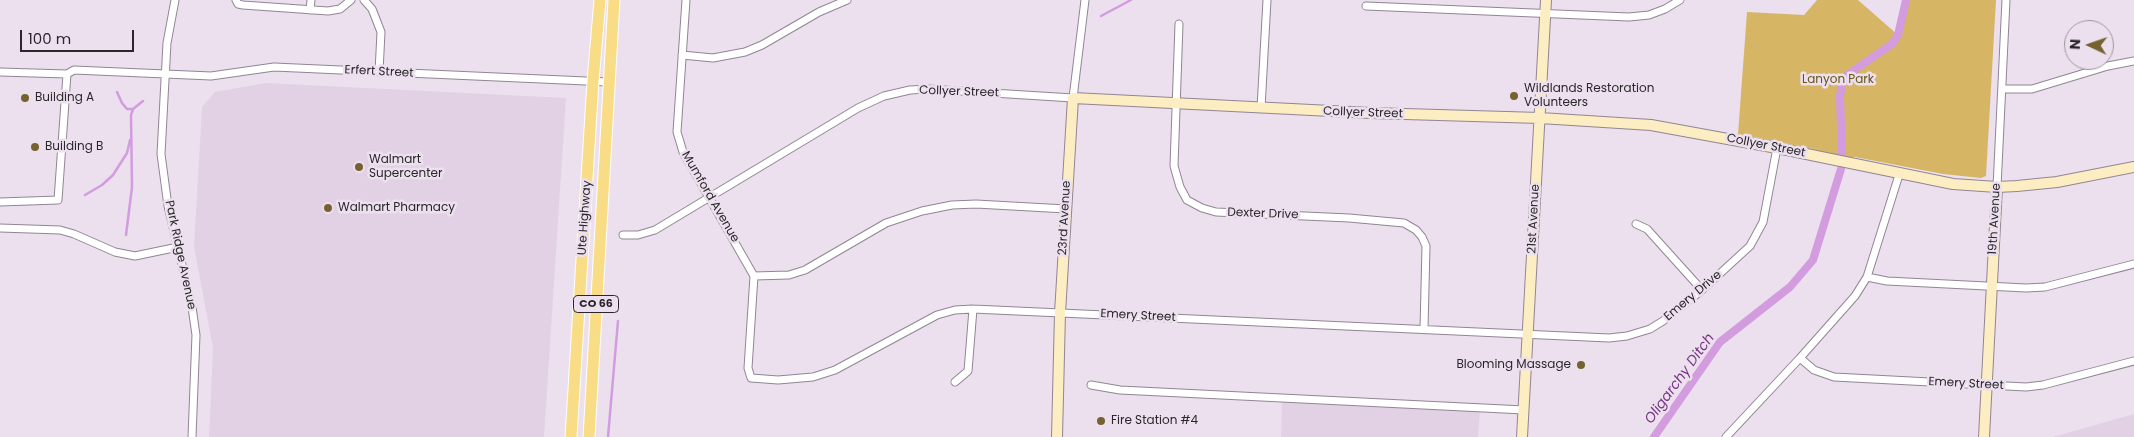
<!DOCTYPE html>
<html>
<head>
<meta charset="utf-8">
<style>
	body { margin:0 }
	#map { position:relative; width:2134px; height:437px; overflow:hidden; background:#ece0ee; font-family:Poppins,sans-serif }
	canvas { display:block }
	.north { position:absolute; left:2064px; top:20px; width:50px; height:50px; box-sizing:border-box; background:#ece0ee; border:1px solid #9e96a0; border-radius:50%; rotate:273deg; font-size:14px; font-weight:700; line-height:20px; text-align:center; color:#2a262b }
	.north::after { content:''; display:block; margin:auto; width:18px; height:22px; background:#756230; clip-path:polygon(50% 0,100% 100%,50% 72%,0 100%) }
	.scale { position:absolute; left:20px; top:30px; width:114px; height:22px; box-sizing:border-box; border:2px solid #2a262b; border-top:0; padding-left:6px; font-size:15px; line-height:18px; white-space:nowrap; color:#2a262b; -webkit-text-stroke:4px #ece0ee; paint-order:stroke }
</style>
</head>
<body>
<div id="map">
<canvas width="2134" height="437"></canvas>
<div class="north">N</div>
<div class="scale">100 m</div>
</div>
<script>
const context = document.querySelector('canvas').getContext('2d');
context.lineJoin = 'round';
function fillPath(path, color) {
  context.fillStyle = color;
  context.fill(path, 'evenodd');
}
function toPath(rows) {
  const path = new Path2D();
  for (const r of rows) {
    path.moveTo(r[0], r[1]);
    for (let i = 2; i < r.length; i += 2) path.lineTo(r[i], r[i + 1]);
  }
  return path;
}
function stroke(path, color, width, dash) {
  context.strokeStyle = color;
  context.lineWidth = width;
  context.lineCap = dash ? 'butt' : 'round';
  context.setLineDash(dash || []);
  context.stroke(path);
}
function label(font, color, halo, rows, align = 'center') {
  context.font = font + ' Poppins,sans-serif';
  context.lineWidth = 5;
  context.setLineDash([]);
  context.textBaseline = 'middle';
  context.strokeStyle = halo;
  context.fillStyle = color;
  for (const [text, x, y, turn = 0] of rows) {
    context.save();
    context.translate(x, y);
    context.rotate((+turn || 0) * Math.PI / 180);
    context.textAlign = isNaN(turn) ? turn : align;
    if (halo) context.strokeText(text, 0, 0);
    context.fillText(text, 0, 0);
    context.restore();
  }
}
fillPath(toPath([
	[266,83,566,98,544,437,209,437,213,348,194,247,202,107,215,92],
	[1282,402,1480,410,1478,437,1281,437],
	[2134,414,2134,437,2053,437]
]), '#e2d1e5');
fillPath(toPath([
	[1817,0,1858,0,1898,35,1906,0,1996,0,1986,176,1981,178,1943,174,1855,157,1844,158,1813,149,1738,134,1747,12,1804,15]
]), '#d6b665');
stroke(toPath([
	[1101,16,1131,0],
	[117,92,122,103,127,109,133,109],
	[85,195,102,185,113,175,127,153,130,140],
	[126,235,132,187,131,115,133,109,143,101],
	[608,437,618,321]
]), '#d39cde', 2.5);
stroke(toPath([
	[1842,156,1840,96,1842,85,1847,75,1892,44,1898,35,1906,0],
	[1654,437,1720,342,1790,287,1813,260,1841,169]
]), '#d39cde', 8);
const street = toPath([
	[175,0,167,43,161,154,168,206,192,307,196,335,192,437],
	[236,0,238,4,243,5,328,11,340,9,351,0],
	[364,0,372,9,381,32,379,72],
	[686,0,677,132,683,152,754,276,748,368,751,378,778,380,813,377,835,370,937,315,955,310,973,309,1609,338,1627,336,1650,329,1663,321,1702,290,1750,246,1763,222,1777,148],
	[1366,6,1629,17,1649,15,1665,9,1680,0],
	[310,10,311,0],
	[1179,24,1174,166,1180,187,1187,200,1202,208,1216,212,1349,218,1404,223,1416,230,1422,237,1426,246,1424,329],
	[682,55,713,58,745,52,762,45,819,12,847,0],
	[0,72,67,74],
	[2002,89,2032,89,2108,66,2134,61],
	[1261,108,1267,0],
	[1997,187,2006,0],
	[0,202,58,200,67,74,74,70,211,76,274,67,608,82],
	[1636,224,1647,229,1702,290],
	[0,228,60,230,74,234,115,252,135,256,178,247],
	[623,235,638,235,655,230,858,108,884,96,910,90,928,89,1073,98,1085,0],
	[754,276,789,275,805,270,886,223,922,211,952,205,976,204,1066,209],
	[1867,277,1887,281,2026,288,2045,287,2134,264],
	[1800,358,1814,370,1834,377,2026,387,2043,385,2134,361],
	[955,382,968,371,973,309],
	[1091,385,1120,390,1524,410],
	[1726,437,1800,358,1855,296,1867,277,1899,175]
]);
const secondary = toPath([
	[1057,437,1060,313,1073,98,1371,113,1540,118,1651,125,1777,148,1953,184,1997,187,2017,186,2057,182,2134,167],
	[1522,437,1546,0],
	[1984,437,1997,187]
]);
const primary = toPath([
	[571,437,593,81,600,0],
	[589,437,614,0]
]);
stroke(street, '#908693', 9);
stroke(secondary, '#908693', 12);
stroke(primary, '#fff', 13);
stroke(street, '#fff', 7);
stroke(secondary, '#fcedc3', 10);
stroke(primary, '#f9dc86', 11);
for (const [x, y, r, color] of [
	[1514,96,5,"#756230"],
	[25,98,5,"#756230"],
	[35,147,5,"#756230"],
	[359,167,5,"#756230"],
	[328,208,5,"#756230"],
	[1581,365,5,"#756230"],
	[1101,421,5,"#756230"]
]) {
  const dot = new Path2D();
  dot.arc(x, y, r, 0, 2 * Math.PI);
  context.fillStyle = color;
  context.fill(dot);
  stroke(dot, '#ece0ee', 2);
}
for (const [x, y, w] of [
	[596,304,45]
]) {
  const box = new Path2D();
  box.roundRect(x - w / 2, y - 8.5, w, 17, 4);
  context.fillStyle = '#ece0ee';
  context.fill(box);
  stroke(box, '#2a262b', 1);
}
label('bold 11px', '#2a262b', null, [
	["CO 66",596,304]
]);
label('12px', '#2a262b', '#ece0ee', [
	["Erfert Street",379,72,3],
	["Collyer Street",959,92,2],
	["Collyer Street",1363,113,2],
	["Collyer Street",1766,146,11],
	["Mumford Avenue",710,197,60],
	["Dexter Drive",1263,214,2],
	["Ute Highway",585,218,-86],
	["23rd Avenue",1065,218,-87],
	["21st Avenue",1534,219,-87],
	["19th Avenue",1995,219,-87],
	["Park Ridge Avenue",180,255,78],
	["Emery Drive",1693,296,-40],
	["Emery Street",1138,316,3],
	["Emery Street",1966,384,3]
]);
label('12px', '#6b5515', '#ece0ee', [
	["Lanyon Park",1838,80]
]);
label('12px', '#2a262b', '#ece0ee', [
	["Wildlands Restoration",1524,89],
	["Volunteers",1524,103],
	["Building A",35,98],
	["Building B",45,147],
	["Walmart",369,160],
	["Supercenter",369,174],
	["Walmart Pharmacy",338,208],
	["Blooming Massage",1571,365,"right"],
	["Fire Station #4",1111,421]
], 'left');
label('italic 14px', '#783685', '#ece0ee', [
	["Oligarchy Ditch",1680,379,-54]
]);
</script>
</body>
</html>
